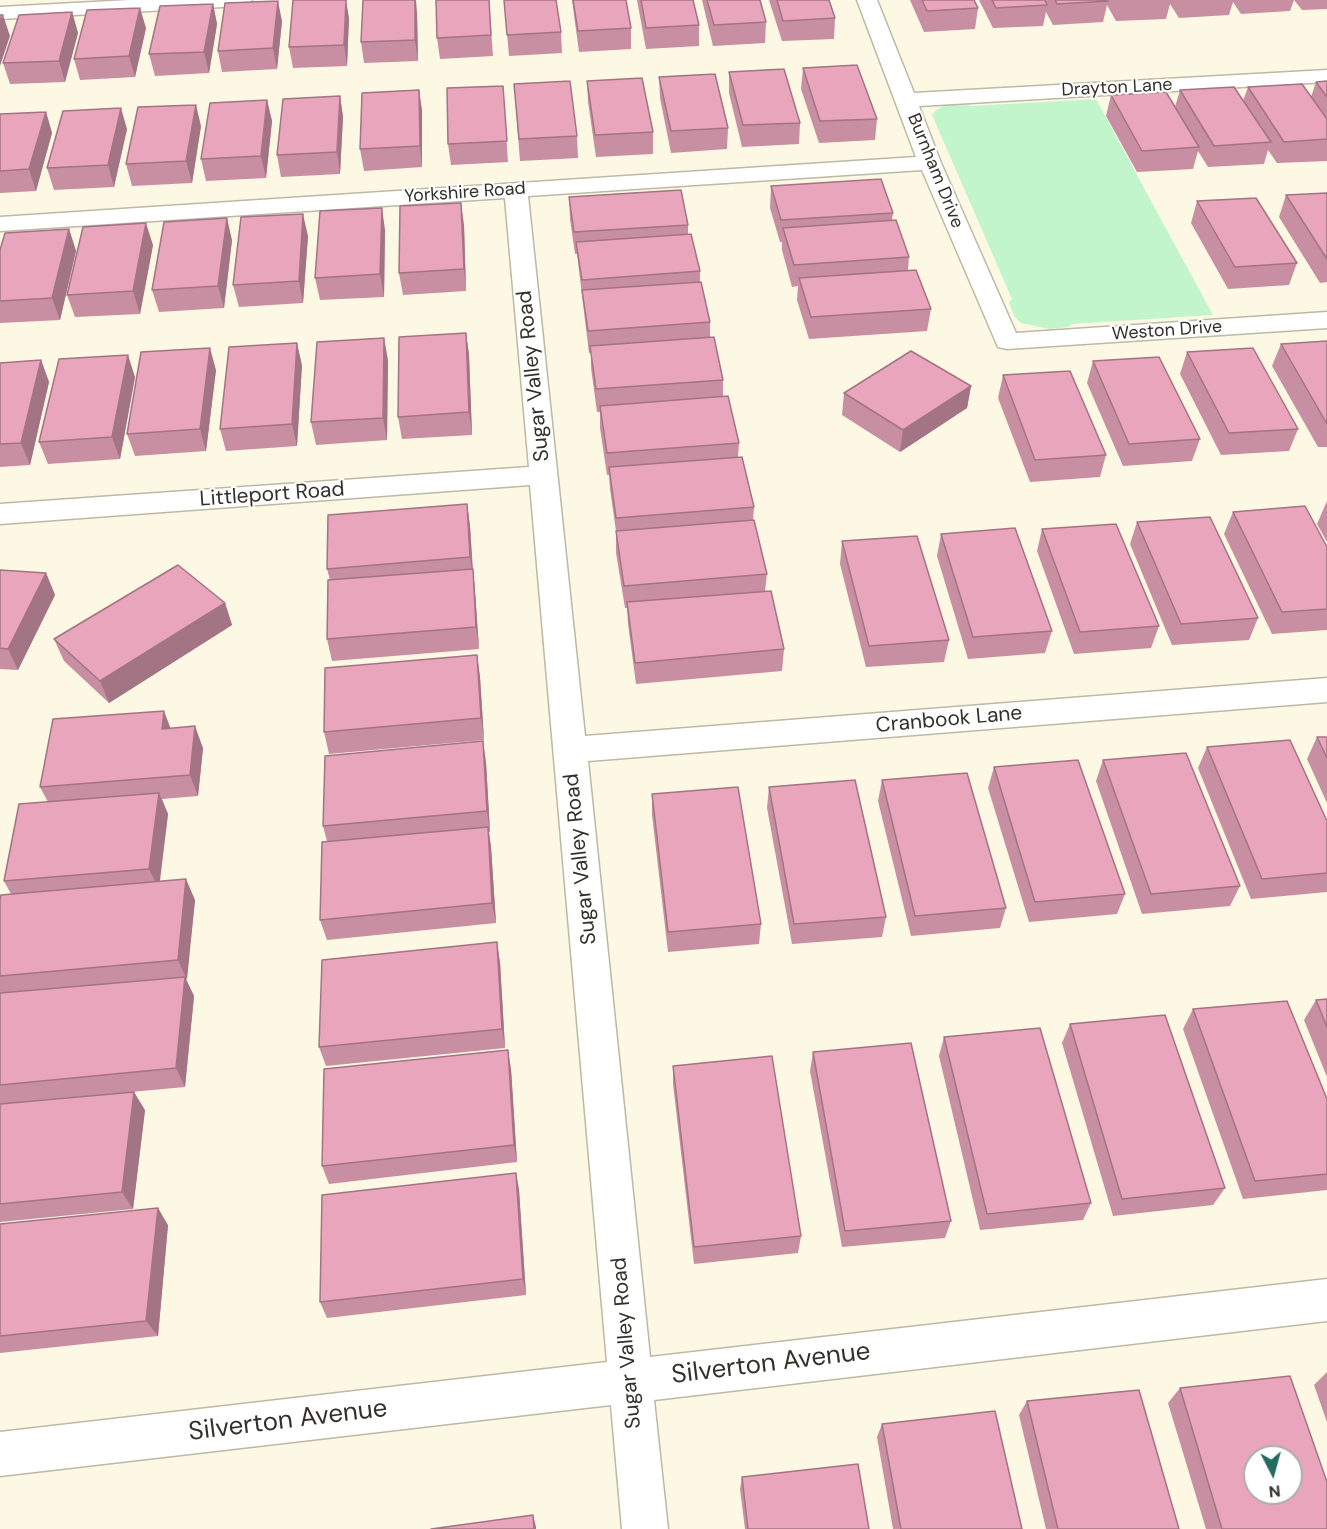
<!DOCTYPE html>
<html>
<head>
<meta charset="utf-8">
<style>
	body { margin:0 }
	#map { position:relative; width:1327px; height:1529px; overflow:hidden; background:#fcf8e3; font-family:"DM Sans",sans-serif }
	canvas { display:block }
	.north { position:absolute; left:1243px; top:1445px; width:60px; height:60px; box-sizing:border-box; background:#fff; border:2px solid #adada9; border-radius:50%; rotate:174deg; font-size:16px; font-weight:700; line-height:24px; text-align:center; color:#323129 }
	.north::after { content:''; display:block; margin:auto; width:21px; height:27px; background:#236a5f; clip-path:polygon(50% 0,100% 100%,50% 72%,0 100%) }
</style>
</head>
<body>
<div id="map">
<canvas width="1327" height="1529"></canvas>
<div class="north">N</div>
</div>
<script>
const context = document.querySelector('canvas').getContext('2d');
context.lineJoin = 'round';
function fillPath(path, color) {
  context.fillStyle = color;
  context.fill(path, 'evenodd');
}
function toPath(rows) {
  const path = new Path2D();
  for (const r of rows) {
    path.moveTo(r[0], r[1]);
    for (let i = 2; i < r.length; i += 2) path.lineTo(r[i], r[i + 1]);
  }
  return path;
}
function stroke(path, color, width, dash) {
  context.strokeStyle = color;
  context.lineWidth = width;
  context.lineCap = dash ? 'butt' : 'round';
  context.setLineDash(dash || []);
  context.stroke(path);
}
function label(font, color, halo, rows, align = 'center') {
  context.font = font + ' "DM Sans",sans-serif';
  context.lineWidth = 4.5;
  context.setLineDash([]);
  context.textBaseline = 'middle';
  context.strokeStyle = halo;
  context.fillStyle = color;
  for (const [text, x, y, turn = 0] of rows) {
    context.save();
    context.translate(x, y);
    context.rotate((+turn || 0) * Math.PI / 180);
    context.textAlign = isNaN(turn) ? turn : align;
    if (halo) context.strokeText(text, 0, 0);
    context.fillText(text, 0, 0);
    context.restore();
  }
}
fillPath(toPath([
	[1096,99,1151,201,1213,315,1071,324,1069,327,1050,329,1021,323,1014,316,1009,302,1012,299,932,115,935,111,945,105,965,104,971,106]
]), '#c3f5cc');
const minor = toPath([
	[130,0,252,0,249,4,242,6,0,19,0,7,130,0],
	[857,0,877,0,914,93,1327,70,1327,82,919,106,941,163,1016,333,1327,312,1327,328,1007,349,998,347,922,170,528,196,585,736,1327,678,1327,702,588,761,650,1357,1327,1279,1327,1321,654,1400,668,1529,622,1529,611,1405,0,1476,0,1432,607,1362,530,485,0,524,0,504,529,467,505,198,0,231,0,217,916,157,857,0]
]);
stroke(minor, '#bdb9a5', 3);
fillPath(minor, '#fff');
fillPath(toPath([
	[489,0,493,56,440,59,437,38],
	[504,0,561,32,562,53,509,56],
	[572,0,626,0,631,28,631,49,579,52],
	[637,0,693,0,699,25,699,46,646,49],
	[702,0,760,0,766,22,765,43,713,46],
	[769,0,829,0,835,18,834,39,782,41],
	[910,0,974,0,978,8,975,29,924,32],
	[979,0,1327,0,1327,9,1302,10,1294,0,1290,11,1241,14,1233,2,1229,15,1179,18,1170,4,1166,19,1116,21,1107,5,1103,22,1053,25,1046,12,1043,26,993,28],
	[213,4,217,24,209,73,155,76,149,54],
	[72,12,78,33,65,82,10,84,3,63],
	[417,13,418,61,364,63,361,42],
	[349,18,347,66,293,68,289,47],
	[282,21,277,69,222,72,218,51],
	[146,28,135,77,80,80,74,59],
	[803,68,877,119,875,140,819,143,801,89],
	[729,72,800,123,799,144,742,147,729,93],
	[659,77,728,128,727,149,671,153,660,98],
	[587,81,653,132,653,154,596,157,588,102],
	[1327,81,1327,161,1277,163,1268,150,1264,164,1208,167,1198,151,1193,169,1137,172,1106,116,1111,95,1175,107,1180,90,1243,101,1248,87,1311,97,1316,82],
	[514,84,577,136,578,158,520,161],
	[503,86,508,162,451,165,448,144],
	[419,90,422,111,422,167,364,171,360,149],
	[340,96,343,117,340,174,281,177,277,155],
	[267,100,272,121,266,178,206,181,201,159],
	[46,112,52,133,36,191,0,193,0,114],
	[201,126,192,183,132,186,126,164],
	[127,129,114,187,54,190,47,168],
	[771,186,893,213,892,220,909,257,908,270,931,309,927,331,809,339,797,300,798,286,792,287,782,250,782,242,780,242,770,208],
	[1327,193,1327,282,1320,283,1279,217,1286,195],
	[569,197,688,225,688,235,700,271,700,282,710,322,710,337,723,380,723,397,739,443,738,457,754,507,753,520,767,574,765,591,784,649,782,671,636,684,628,624,627,608,625,608,616,553,616,531,610,489,609,475,607,475,600,428,600,412,597,412,591,368,591,353,589,353,577,254,575,254,570,219],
	[1197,201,1297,263,1289,285,1228,289,1191,223],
	[464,225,466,291,403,295,399,273],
	[69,229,76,251,60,320,0,323,0,250],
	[385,230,384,297,320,300,315,278],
	[308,236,303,303,239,307,233,285],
	[232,240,224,308,159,312,152,290],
	[153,245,140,314,75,317,67,295],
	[466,333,469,355,472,435,402,439,398,417],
	[1327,341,1327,447,1318,447,1272,366,1281,344],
	[1187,352,1298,429,1289,451,1221,455,1180,374],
	[41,360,49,382,30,465,0,467,0,363],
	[388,360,387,440,316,445,311,422],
	[1093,361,1200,439,1192,461,1123,466,1087,383],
	[302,365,297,446,226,451,220,429],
	[216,370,206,451,135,456,127,434],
	[1003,375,1106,455,1100,477,1030,482,998,398],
	[135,377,120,459,48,464,39,442],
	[971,386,967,408,900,452,842,415,844,393],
	[1327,501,1327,542,1317,524],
	[467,504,470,526,473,569,475,591,479,649,332,661,327,639,330,580,327,569],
	[1233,512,1327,547,1327,630,1272,634,1224,534],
	[1137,522,1258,618,1249,640,1172,645,1130,544],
	[1042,529,1159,626,1151,648,1074,654,1037,551],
	[941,534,1052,631,1045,653,968,659,937,556],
	[842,541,949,640,944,662,866,667,840,564],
	[0,570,46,573,55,595,18,670,0,669],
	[225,603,232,625,109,703,64,661,54,639],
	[477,655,480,677,484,740,329,754,324,732],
	[171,728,203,748,198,796,162,799,168,814,159,882,195,900,186,980,194,996,185,1087,0,1104,0,900,11,894,4,881,48,802,40,787],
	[1317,737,1327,737,1327,803,1307,759],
	[1207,747,1327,821,1327,892,1251,899,1198,768],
	[1103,760,1240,886,1230,906,1142,914,1096,781],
	[486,762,490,832,489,832,491,847,496,923,327,940,320,920,327,841,323,826],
	[994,767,1125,894,1117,914,1029,922,988,788],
	[882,780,1006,908,1000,928,911,936,878,801],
	[769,787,886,917,882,937,792,944,767,808],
	[652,794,761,924,759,944,668,952,652,815],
	[500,962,505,1048,326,1066,319,1047],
	[1327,999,1327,1077,1304,1020,1316,1000],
	[1193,1009,1327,1099,1327,1190,1243,1199,1183,1029],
	[1070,1024,1225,1188,1213,1205,1113,1216,1062,1043],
	[944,1037,1091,1203,1083,1220,980,1230,939,1056],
	[813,1052,951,1221,945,1238,842,1247,810,1071],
	[673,1066,801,1236,798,1253,694,1264,673,1084],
	[511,1069,517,1162,329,1184,322,1166],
	[0,1104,145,1110,133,1209,0,1222],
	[516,1173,519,1190,526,1295,327,1318,320,1302],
	[0,1224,168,1225,158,1336,0,1353],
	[1327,1372,1327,1422,1314,1385],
	[1180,1388,1327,1529,1206,1529,1168,1403],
	[1027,1401,1179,1529,1046,1529,1019,1415],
	[882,1424,1022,1529,893,1529,877,1437],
	[742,1477,869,1529,745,1529,740,1489]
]), '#c88ea2');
fillPath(toPath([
	[346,0,349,18,347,66,344,45],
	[415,0,416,0,417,13,418,61,415,40],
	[278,1,282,21,277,69,273,48],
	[213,4,217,24,209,73,204,52],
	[140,8,146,28,135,77,129,56],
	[72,12,78,33,65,82,59,61],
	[3,15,10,36,0,66,0,24],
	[419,90,422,111,422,167,420,146],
	[340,96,343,117,340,174,337,152],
	[267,100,272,121,266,178,261,156],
	[196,105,201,126,192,183,186,161],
	[121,108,127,129,114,187,108,165],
	[46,112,52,133,36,191,29,169],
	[461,203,464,225,466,291,464,269],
	[382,208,385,230,384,297,380,274],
	[303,214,308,236,303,303,299,281],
	[227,218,232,240,224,308,218,286],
	[146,223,153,245,140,314,133,291],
	[69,229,76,251,60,320,52,298],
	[466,333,469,355,472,435,469,412],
	[384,338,388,360,387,440,383,418],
	[297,343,302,365,297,446,292,424],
	[210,348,216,370,206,451,200,429],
	[128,355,135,377,120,459,112,437],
	[41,360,49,382,30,465,21,443],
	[971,386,967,408,900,452,903,430],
	[467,504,470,526,473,579,470,557],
	[473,569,475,591,479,649,476,627],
	[46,573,55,595,18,670,8,649],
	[225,603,232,625,109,703,100,681],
	[477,655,480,677,484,740,481,718],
	[164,711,172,732,162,729],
	[195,726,203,748,198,796,190,775],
	[483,741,486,762,490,832,487,811],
	[159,793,168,814,159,889,149,869],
	[488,827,491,847,496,923,492,903],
	[186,879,195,900,187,980,178,960],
	[497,942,500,962,505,1048,502,1029],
	[185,977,194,996,185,1087,176,1068],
	[508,1050,511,1069,517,1162,514,1145],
	[134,1092,145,1110,133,1209,122,1192],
	[516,1173,519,1190,526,1295,523,1279],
	[158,1208,168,1225,158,1336,146,1321],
	[533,1515,536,1527,536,1529,534,1529]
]), '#a37484');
const building = toPath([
	[293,0,346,0,344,45,289,47,293,0],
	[363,0,415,0,415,40,361,42,363,0],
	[436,0,489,0,491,35,437,38,436,0],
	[504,0,556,0,561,32,507,35,504,0],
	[573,0,626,0,631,28,578,31,573,0],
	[641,0,693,0,699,25,646,28,641,0],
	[707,0,760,0,766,22,714,25,707,0],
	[777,0,829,0,835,18,783,21,777,0],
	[922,0,974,0,978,8,927,11,922,0],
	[992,0,1045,0,1047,5,996,8,992,0],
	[1055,0,1107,0,1108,1,1057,4,1055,0],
	[278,1,273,48,218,51,225,3,278,1],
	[213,4,204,52,149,54,160,6,213,4],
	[140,8,129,56,74,59,87,10,140,8],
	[72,12,59,61,3,63,19,15,72,12],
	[0,15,3,15,0,24,0,15],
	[857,65,877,119,820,121,803,68,857,65],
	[784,69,800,123,743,125,729,72,784,69],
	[715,74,728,128,671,131,659,77,715,74],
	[642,78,653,132,595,135,587,81,642,78],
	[570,81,577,136,519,139,514,84,570,81],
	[1327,81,1327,97,1316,82,1327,81],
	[1302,84,1327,119,1327,139,1284,142,1248,87,1302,84],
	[503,86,507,141,448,144,447,88,503,86],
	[1234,87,1271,142,1214,146,1180,90,1234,87],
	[419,90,420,146,360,149,362,93,419,90],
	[1166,92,1199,147,1142,151,1111,95,1166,92],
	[340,96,337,152,277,155,283,99,340,96],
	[267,100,261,156,201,159,210,103,267,100],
	[196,105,186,161,126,164,138,107,196,105],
	[121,108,108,165,47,168,63,111,121,108],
	[46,112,29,169,0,171,0,114,46,112],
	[881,179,893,213,781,220,771,186,881,179],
	[681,190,688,225,574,232,569,197,681,190],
	[1327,193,1327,259,1286,195,1327,193],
	[1256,198,1297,263,1235,267,1197,201,1256,198],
	[461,203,464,269,399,273,400,206,461,203],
	[382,208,380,274,315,278,320,211,382,208],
	[303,214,299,281,233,285,241,217,303,214],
	[227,218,218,286,152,290,164,222,227,218],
	[896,220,909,257,794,265,783,228,896,220],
	[146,223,133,291,67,295,83,227,146,223],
	[69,229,52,298,0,301,0,250,5,233,69,229],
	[691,234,700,271,582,280,576,242,691,234],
	[916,270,931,309,811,317,799,278,916,270],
	[701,282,710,322,588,331,582,290,701,282],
	[466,333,469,412,398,417,399,337,466,333],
	[714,337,723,380,596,389,590,346,714,337],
	[384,338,383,418,311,422,317,342,384,338],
	[1327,341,1327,424,1281,344,1327,341],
	[297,343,292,424,220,429,229,347,297,343],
	[210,348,200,429,127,434,141,352,210,348],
	[1253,348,1298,429,1229,433,1187,352,1253,348],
	[911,351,971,386,903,430,844,393,911,351],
	[128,355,112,437,39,442,59,359,128,355],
	[1159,357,1200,439,1129,444,1093,361,1159,357],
	[41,360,21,443,0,444,0,363,41,360],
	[1070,371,1106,455,1035,460,1003,375,1070,371],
	[728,396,739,443,607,453,600,406,728,396],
	[742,457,754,507,616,518,609,467,742,457],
	[467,504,470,557,327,569,328,515,467,504],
	[1305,506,1327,547,1327,609,1282,612,1233,512,1305,506],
	[1210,517,1258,618,1181,624,1137,522,1210,517],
	[754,520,767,574,624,586,616,531,754,520],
	[1116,524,1159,626,1080,632,1042,529,1116,524],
	[1015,528,1052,631,973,637,941,534,1015,528],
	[917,536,949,640,869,646,842,541,917,536],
	[178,565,225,603,100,681,54,639,178,565],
	[473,569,476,627,327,639,328,580,473,569],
	[0,570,46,573,8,649,0,648,0,570],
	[771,591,784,649,635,663,627,602,771,591],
	[477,655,481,718,324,732,325,668,477,655],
	[164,711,162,729,195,726,190,775,40,787,53,719,164,711],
	[1317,737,1327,737,1327,758,1317,737],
	[1290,740,1327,821,1327,873,1262,879,1207,747,1290,740],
	[483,741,487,811,323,826,325,756,483,741],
	[1186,753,1240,886,1151,894,1103,760,1186,753],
	[1078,760,1125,894,1035,902,994,767,1078,760],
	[967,773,1006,908,915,916,882,780,967,773],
	[855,780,886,917,794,924,769,787,855,780],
	[738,787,761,924,668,932,652,794,738,787],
	[159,793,149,869,4,881,19,804,159,793],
	[488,827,492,903,320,920,322,842,488,827],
	[186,879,178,960,0,976,0,900,1,895,186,879],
	[497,942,502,1029,319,1047,322,960,497,942],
	[185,977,176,1068,0,1085,0,993,185,977],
	[1327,999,1327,1027,1316,1000,1327,999],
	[1287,1001,1327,1099,1327,1174,1255,1181,1193,1009,1287,1001],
	[1165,1015,1225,1188,1122,1199,1070,1024,1165,1015],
	[1040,1028,1091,1203,987,1214,944,1037,1040,1028],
	[911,1043,951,1221,845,1231,813,1052,911,1043],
	[508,1050,514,1145,322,1166,324,1069,508,1050],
	[772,1056,801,1236,694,1247,673,1066,772,1056],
	[134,1092,122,1192,0,1204,0,1104,134,1092],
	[516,1173,523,1279,320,1302,322,1195,516,1173],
	[158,1208,146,1321,0,1336,0,1224,158,1208],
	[1290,1376,1327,1482,1327,1529,1222,1529,1180,1388,1290,1376],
	[1255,1457,1291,1457,1291,1493,1255,1493,1255,1457],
	[1139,1390,1179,1529,1058,1529,1027,1401,1139,1390],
	[995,1411,1022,1529,901,1529,882,1424,995,1411],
	[858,1464,869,1529,748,1529,742,1477,858,1464],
	[533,1515,534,1529,431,1529,533,1515]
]);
fillPath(building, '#e9a5bc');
stroke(building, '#a37484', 1.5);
label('18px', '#323129', '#fff', [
	["Drayton Lane",1117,88,-3],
	["Burnham Drive",935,171,68],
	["Yorkshire Road",465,193,-4],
	["Weston Drive",1167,331,-4]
]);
label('21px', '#323129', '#fff', [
	["Sugar Valley Road",534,376,-96],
	["Littleport Road",272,495,-4],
	["Cranbook Lane",949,720,-5],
	["Sugar Valley Road",581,859,-96],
	["Sugar Valley Road",627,1343,-95]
]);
label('26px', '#323129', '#fff', [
	["Silverton Avenue",771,1364,-7],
	["Silverton Avenue",288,1421,-7]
]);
</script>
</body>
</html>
